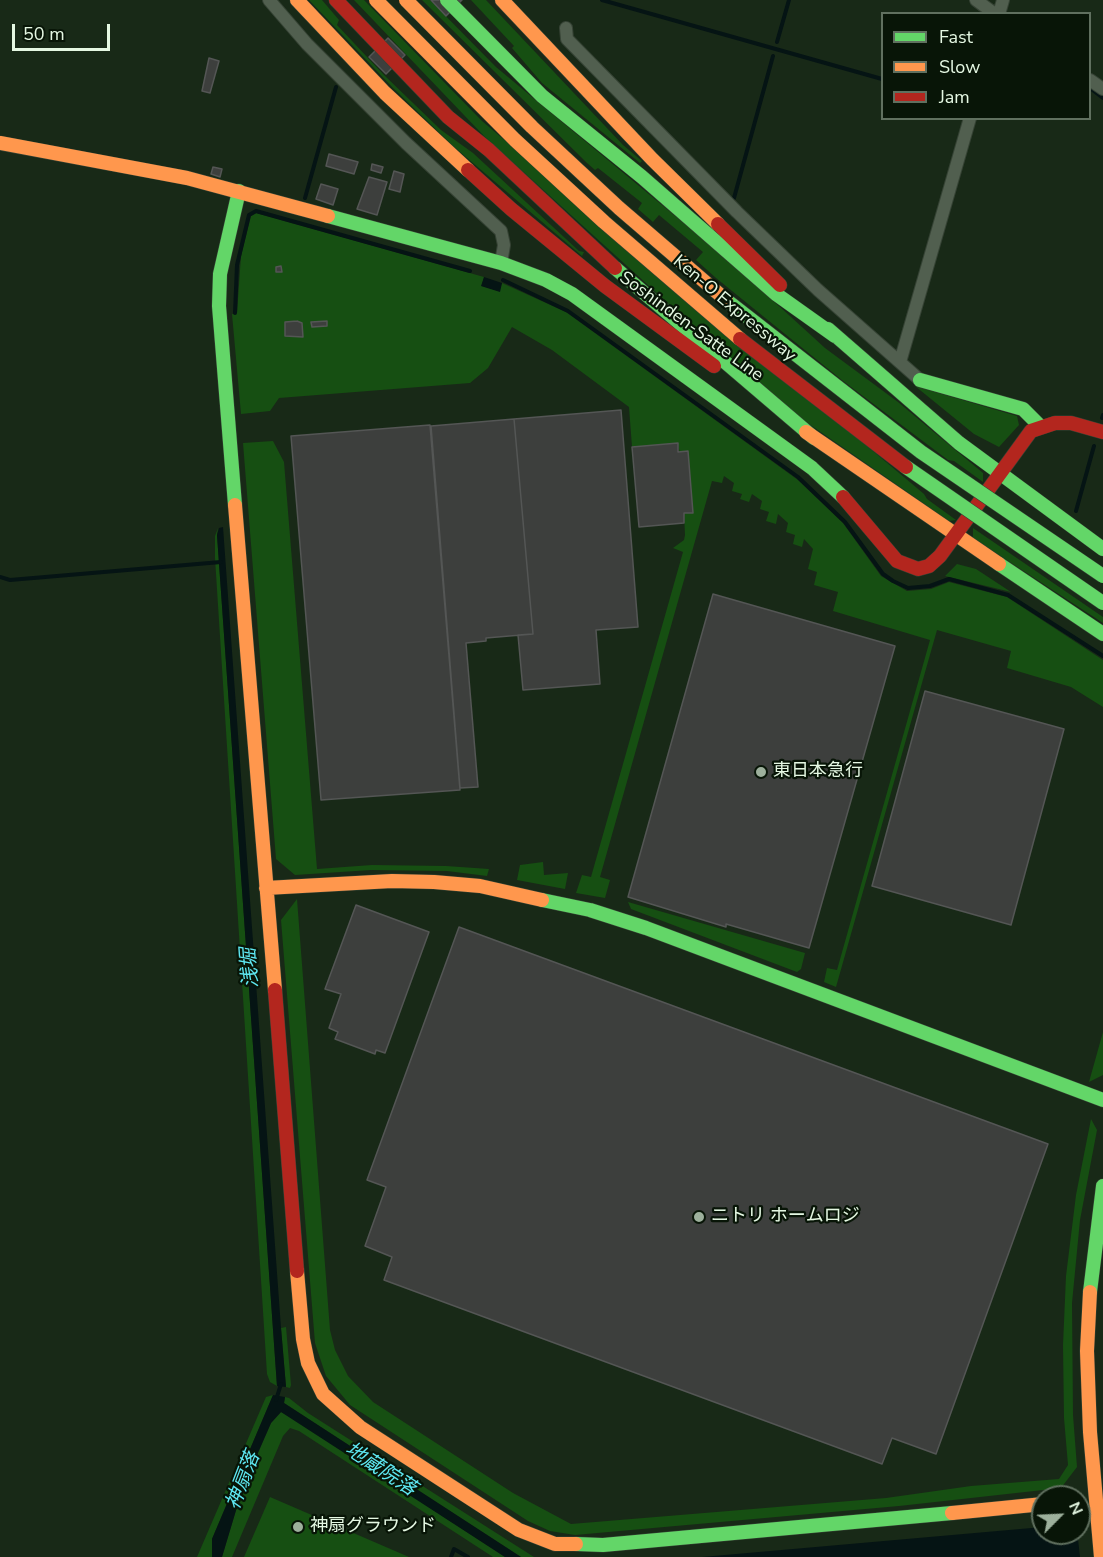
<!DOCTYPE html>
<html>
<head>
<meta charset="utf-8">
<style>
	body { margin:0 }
	#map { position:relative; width:1103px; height:1557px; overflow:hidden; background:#182917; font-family:"Nunito Sans",sans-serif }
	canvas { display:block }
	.legend { position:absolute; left:881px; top:12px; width:210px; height:108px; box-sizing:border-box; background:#081507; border:2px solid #60705f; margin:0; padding:8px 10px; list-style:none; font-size:18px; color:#e5f8e3 }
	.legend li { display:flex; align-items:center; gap:12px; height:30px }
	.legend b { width:30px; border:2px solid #60705f }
	.north { position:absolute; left:1031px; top:1485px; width:60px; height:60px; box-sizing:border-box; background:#081507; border:2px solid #60705f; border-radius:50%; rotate:66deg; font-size:16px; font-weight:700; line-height:24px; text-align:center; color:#e5f8e3 }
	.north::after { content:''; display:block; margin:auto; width:21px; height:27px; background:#9db09c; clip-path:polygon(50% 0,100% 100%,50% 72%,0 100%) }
	.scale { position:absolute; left:12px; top:24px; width:98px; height:27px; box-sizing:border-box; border:3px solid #e5f8e3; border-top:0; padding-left:8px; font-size:18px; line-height:21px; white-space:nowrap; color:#e5f8e3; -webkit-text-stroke:4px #081507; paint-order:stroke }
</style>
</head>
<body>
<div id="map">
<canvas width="1103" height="1557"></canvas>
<ul class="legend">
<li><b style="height:8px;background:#63d668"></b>Fast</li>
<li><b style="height:8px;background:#ff974d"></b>Slow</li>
<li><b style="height:8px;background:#b3261e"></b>Jam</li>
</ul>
<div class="north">N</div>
<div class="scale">50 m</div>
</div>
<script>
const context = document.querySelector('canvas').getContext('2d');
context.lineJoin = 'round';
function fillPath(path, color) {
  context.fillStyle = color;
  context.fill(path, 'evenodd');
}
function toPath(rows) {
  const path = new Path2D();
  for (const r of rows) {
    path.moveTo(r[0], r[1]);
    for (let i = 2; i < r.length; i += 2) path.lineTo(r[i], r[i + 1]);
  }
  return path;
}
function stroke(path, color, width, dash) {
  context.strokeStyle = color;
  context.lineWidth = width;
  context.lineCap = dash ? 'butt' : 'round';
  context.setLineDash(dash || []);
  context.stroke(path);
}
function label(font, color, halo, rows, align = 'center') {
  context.font = font + ' "Nunito Sans","Noto Sans JP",sans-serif';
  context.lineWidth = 4.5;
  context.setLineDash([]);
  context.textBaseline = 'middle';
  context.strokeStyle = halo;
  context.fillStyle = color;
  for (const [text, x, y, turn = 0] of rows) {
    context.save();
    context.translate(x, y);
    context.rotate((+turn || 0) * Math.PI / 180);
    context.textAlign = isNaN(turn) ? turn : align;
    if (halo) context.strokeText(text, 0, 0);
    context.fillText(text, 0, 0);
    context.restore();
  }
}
fillPath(toPath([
	[309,0,322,0,339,20,337,25,384,75,441,130,473,153,579,251,584,252,582,256,453,146,393,88],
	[354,0,364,0,482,121,924,494,927,499,956,520,949,521,799,417,735,364,485,137],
	[422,0,430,0,496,67,733,264,825,348,898,402,983,473,983,482,954,461,948,460,843,381,716,278,696,260,703,252,659,215,653,222,638,209,642,203,598,168,595,170,587,163],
	[471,0,486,0,623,145,642,161,640,163,542,83,512,48,514,46],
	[256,213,484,277,482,286,499,291,502,283,566,312,798,480,843,523,881,576,907,591,931,589,949,582,1007,597,1103,660,1103,707,1071,687,1007,668,1011,651,937,630,836,987,824,982,827,968,837,970,930,640,833,611,838,592,814,585,817,572,808,569,813,549,804,539,802,547,793,544,795,535,786,532,788,523,778,514,776,524,766,521,769,512,760,509,762,501,752,494,749,502,740,499,742,494,732,491,734,483,724,476,722,483,712,481,600,877,610,880,605,898,576,893,582,875,591,877,683,552,673,548,684,540,685,535,684,513,692,513,678,444,632,447,629,407,552,350,512,327,488,368,470,383,279,398,270,411,241,414,232,314,237,313,241,256,251,216],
	[915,386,1017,416,1019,425,999,447,974,434],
	[273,441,284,462,317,869,372,865,446,866,489,869,487,876,447,871,371,870,295,875,276,859,243,443],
	[218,528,217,535,277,1386,270,1382,267,1374,215,558,215,536],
	[973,528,1103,617,1103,623,973,538],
	[957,564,976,569,1011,592,945,576],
	[543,862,544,875,568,873,565,889,517,880,520,865],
	[297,899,330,1330,335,1350,348,1376,373,1402,513,1493,571,1524,886,1498,971,1486,1059,1479,1068,1465,1064,1418,1063,1345,1066,1276,1076,1195,1091,1119,1097,1130,1080,1220,1072,1303,1073,1415,1077,1467,1061,1488,899,1506,575,1535,550,1531,528,1521,350,1405,326,1376,315,1343,281,920],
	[628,902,805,953,801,969,797,972,631,909],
	[1103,1032,1103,1075,1089,1082],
	[286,1327,291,1385,290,1388,286,1387,281,1328],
	[273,1395,212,1539,212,1557,197,1557,266,1397],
	[285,1397,289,1398,308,1413,534,1557,521,1557,284,1403],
	[281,1412,300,1422,505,1557,493,1557,299,1431,290,1428,283,1436,232,1557,222,1557,243,1487,271,1423],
	[270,1497,409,1557,244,1557]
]), '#164f12');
fillPath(toPath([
	[484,277,502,283,500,292,481,286],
	[223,527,281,1328,286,1387,277,1386,217,535,219,528],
	[273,1395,285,1397,284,1403,521,1557,505,1557,281,1412,271,1423,243,1487,222,1557,212,1557,212,1539],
	[1043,1527,1043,1533,1071,1533,1078,1539,1080,1557,702,1557]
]), '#051414');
stroke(toPath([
	[602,0,882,79],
	[777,42,789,0],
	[1090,88,1103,98],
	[305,198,336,87],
	[734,198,773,56],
	[503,280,568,311,798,477,845,522,883,574,893,581,908,588,930,586,949,579,1008,595,1103,656],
	[235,313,237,265,249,215,256,211,470,271],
	[1102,418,1103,415],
	[1076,511,1094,446],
	[0,577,10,580,221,562],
	[276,1400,281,1384],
	[451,1557,454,1549,468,1557]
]), '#051414', 4);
const building = toPath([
	[431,0,462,0,446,16,431,0],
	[388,38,405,55,386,74,369,57,388,38],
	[209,58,219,61,210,93,202,91,209,58],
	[329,154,358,162,354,174,326,166,329,154],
	[372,164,383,167,381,173,371,170,372,164],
	[213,167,222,169,220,177,211,174,213,167],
	[394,171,404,174,400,192,389,189,394,171],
	[369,177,387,182,377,215,357,209,369,177],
	[321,184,338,189,333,205,316,199,321,184],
	[281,266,282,272,276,272,276,267,281,266],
	[297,321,302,323,303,337,285,336,285,322,297,321],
	[327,321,327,326,312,327,311,322,327,321],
	[621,410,638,627,596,630,600,684,523,690,518,635,533,634,514,419,621,410],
	[514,419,533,634,486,638,486,641,466,643,478,787,460,788,431,426,514,419],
	[430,425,460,790,321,800,291,436,430,425],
	[678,443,678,452,688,451,693,513,684,513,684,523,639,527,632,447,678,443],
	[713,594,895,646,809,948,726,924,726,927,628,897,713,594],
	[925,691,1064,729,1011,925,872,886,925,691],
	[356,905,429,932,385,1053,376,1050,375,1054,335,1039,338,1032,329,1028,341,994,325,989,356,905],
	[459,927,1048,1144,936,1454,892,1438,882,1464,384,1280,392,1257,365,1246,386,1187,367,1180,459,927]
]);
fillPath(building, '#3d3f3d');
stroke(building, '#545655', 1.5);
const street = toPath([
	[269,0,307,44,406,143,501,231,504,245,501,263],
	[976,0,995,14],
	[999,14,1003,0],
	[566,28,567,39,737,212,818,290,920,380],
	[1090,80,1103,89],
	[900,362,970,118]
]);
const fast = toPath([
	[447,0,542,96,642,177,776,294,835,336],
	[328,216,501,263,546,280,572,294,812,468,843,497],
	[615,268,814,438],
	[828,329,959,443,1103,549],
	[920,380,1023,409,1040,426],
	[235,505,219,306,220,274,239,191],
	[999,564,1103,634],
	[542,900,590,910,646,928,1103,1100],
	[1090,1292,1103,1186],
	[576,1544,603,1545,952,1513]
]);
const slow = toPath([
	[297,0,385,93,468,170],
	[502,0,652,159,718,224],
	[0,143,187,178,328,216],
	[806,432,999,564],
	[235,505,275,990],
	[266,888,392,881,434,882,480,886,542,900],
	[297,1271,303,1339,308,1363,323,1394,360,1427,519,1530,555,1544,576,1544],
	[1090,1292,1087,1351,1090,1432,1101,1557],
	[952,1513,1043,1504]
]);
const jam = toPath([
	[336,0,448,117,489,150,615,268],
	[468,170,511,209,605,286,714,366],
	[718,224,780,285],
	[843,497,897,561,918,569,929,566,940,556,1031,431,1055,423,1071,423,1103,432],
	[275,990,297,1271]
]);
stroke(street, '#364335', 14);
stroke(fast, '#364335', 15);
stroke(slow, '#364335', 15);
stroke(jam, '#364335', 15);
stroke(street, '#515f4f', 12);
stroke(fast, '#63d668', 14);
stroke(slow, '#ff974d', 14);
stroke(jam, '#b3261e', 14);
const fastBridge = toPath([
	[726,300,921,452,1103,576],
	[906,467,1103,603]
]);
const slowBridge = toPath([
	[376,0,515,140,604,222,740,339],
	[406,0,532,127,619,208,726,300]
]);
const jamBridge = toPath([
	[740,339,906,467]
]);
stroke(fastBridge, '#364335', 15, []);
stroke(slowBridge, '#364335', 15, []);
stroke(jamBridge, '#364335', 15, []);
stroke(fastBridge, '#63d668', 14);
stroke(slowBridge, '#ff974d', 14);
stroke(jamBridge, '#b3261e', 14);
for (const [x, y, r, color] of [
	[761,772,6,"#9db09c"],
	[699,1217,6,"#9db09c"],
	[298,1527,6,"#9db09c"]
]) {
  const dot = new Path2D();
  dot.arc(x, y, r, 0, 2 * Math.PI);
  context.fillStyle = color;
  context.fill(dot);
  stroke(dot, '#081507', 2);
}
label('18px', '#e5f8e3', '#081507', [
	["Ken-O Expressway",734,309,40],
	["Soshinden-Satte Line",691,327,36]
]);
label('18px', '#e5f8e3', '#081507', [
	["東日本急行",773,772],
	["ニトリ ホームロジ",711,1217],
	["神扇グラウンド",310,1527]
], 'left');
label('italic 20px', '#5ee7f1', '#081507', [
	["浅堀",251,968,-94],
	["地蔵院落",380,1470,33],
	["神扇落",244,1481,-69]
]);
</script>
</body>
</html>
